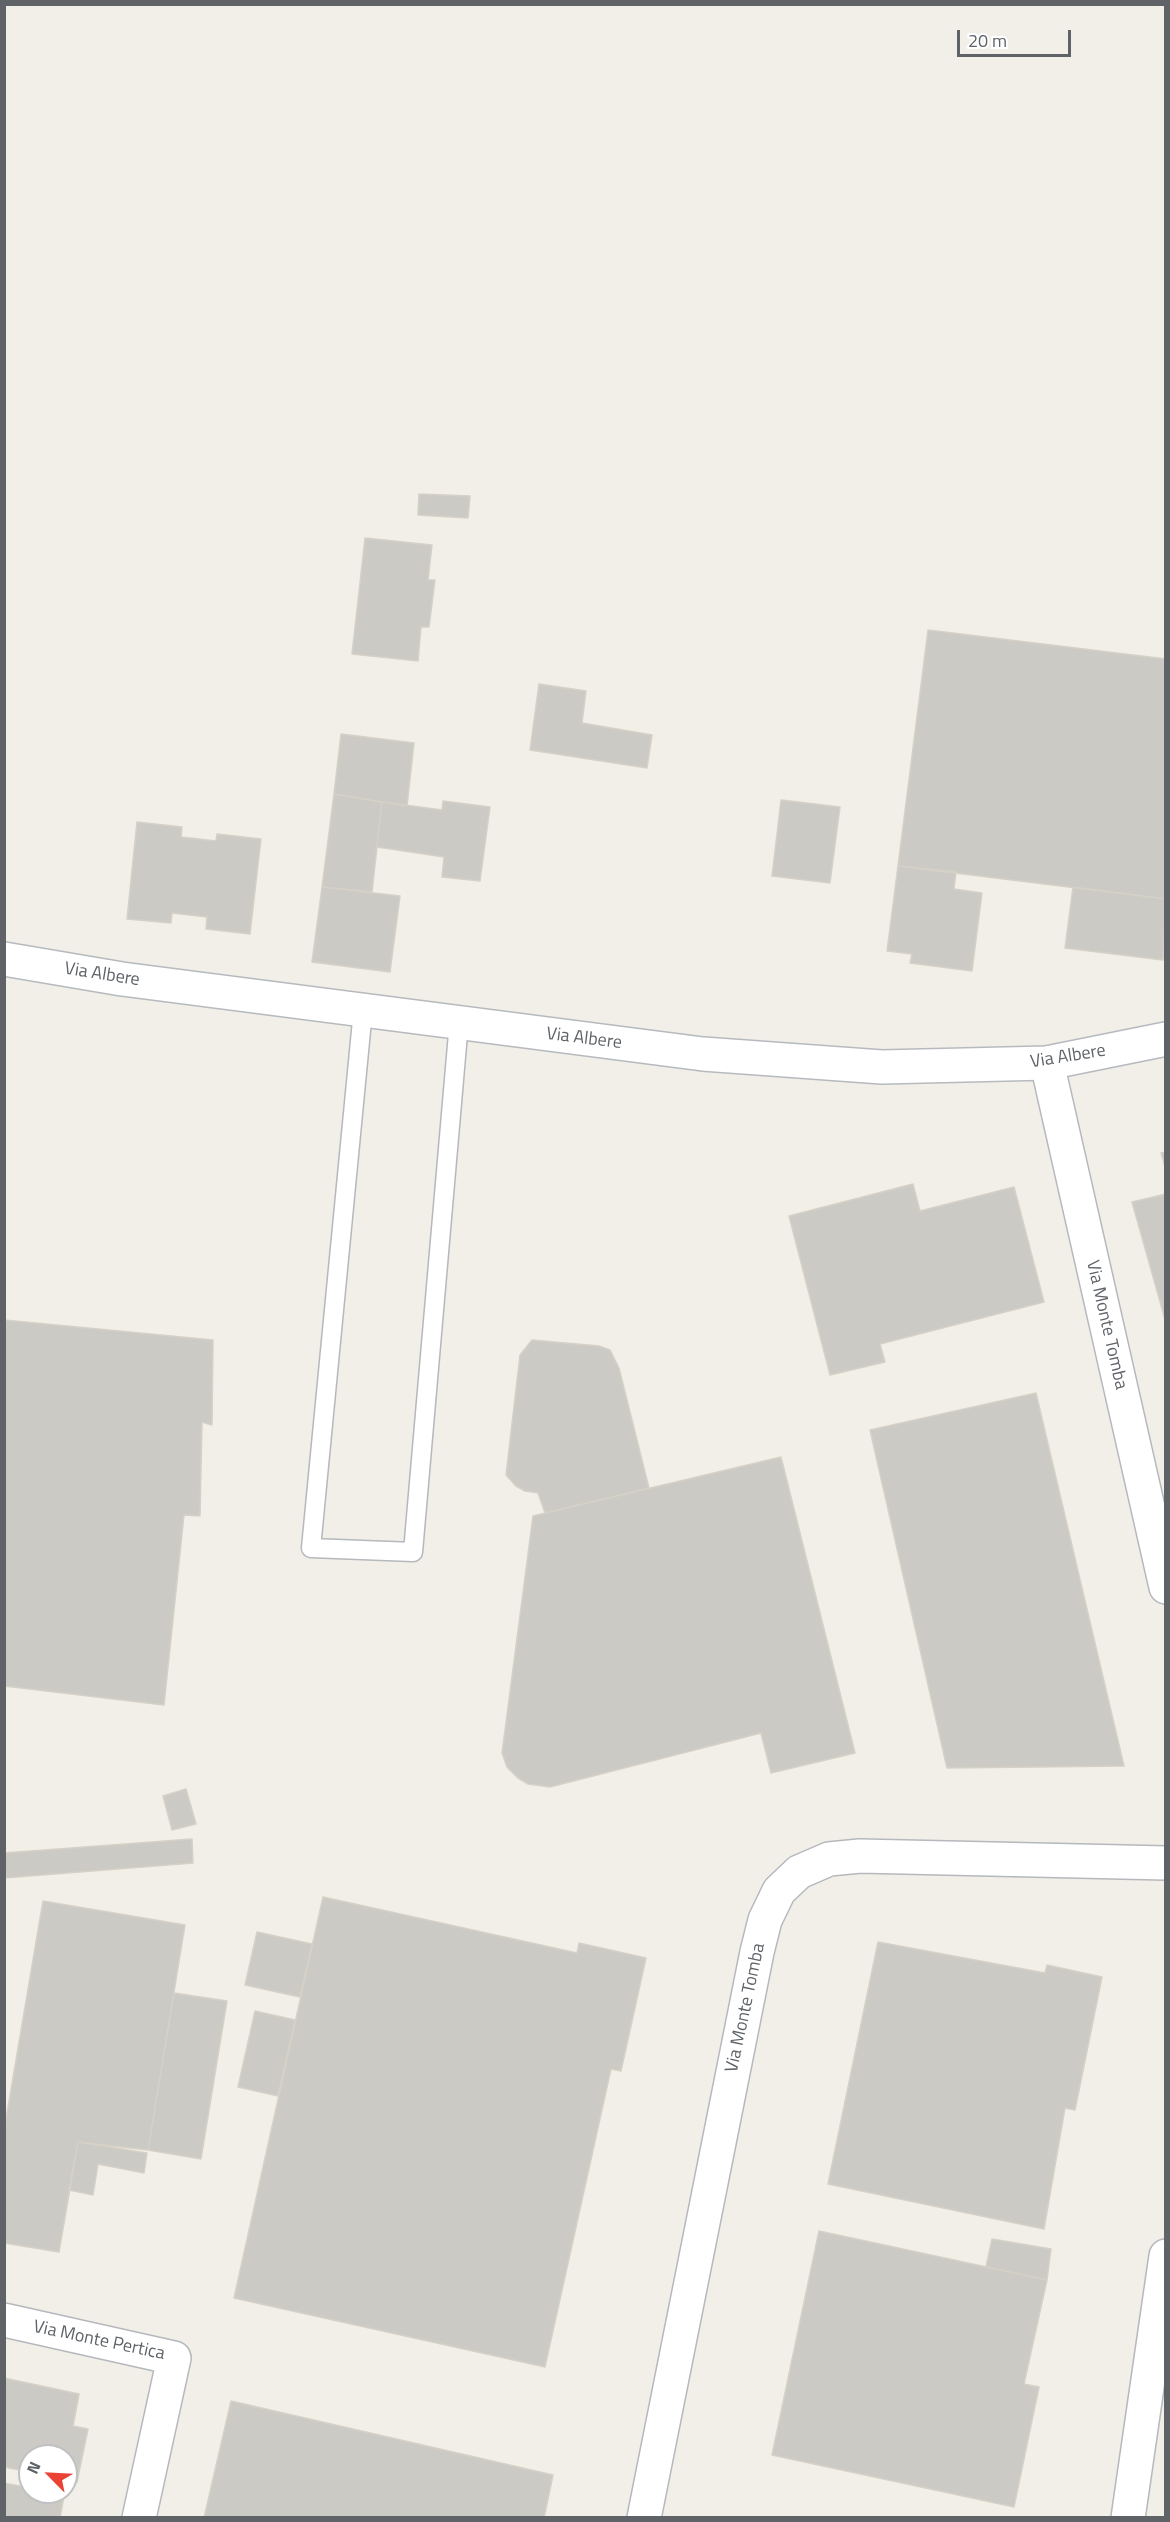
<!DOCTYPE html>
<html>
<head>
<meta charset="utf-8">
<style>
	body { margin:0 }
	#map { position:relative; width:1170px; height:2522px; overflow:hidden; background:#f1efe8; font-family:"Titillium Web",sans-serif }
	canvas { display:block }
	.frame { position:absolute; inset:0; border:6px solid #5f6368; pointer-events:none }
	.north { position:absolute; left:18px; top:2444px; width:60px; height:60px; box-sizing:border-box; background:#fff; border:2px solid #bfc1c3; border-radius:50%; rotate:294deg; font-size:16px; font-weight:700; line-height:24px; text-align:center; color:#5f6368 }
	.north::after { content:''; display:block; margin:auto; width:21px; height:27px; background:#ea4335; clip-path:polygon(50% 0,100% 100%,50% 72%,0 100%) }
	.scale { position:absolute; left:957px; top:30px; width:114px; height:27px; box-sizing:border-box; border:3px solid #5f6368; border-top:0; padding-left:8px; font-size:18px; line-height:21px; white-space:nowrap; color:#5f6368; -webkit-text-stroke:4px #fff; paint-order:stroke }
</style>
</head>
<body>
<div id="map">
<canvas width="1170" height="2522"></canvas>
<div class="frame"></div>
<div class="north">N</div>
<div class="scale">20 m</div>
</div>
<script>
const context = document.querySelector('canvas').getContext('2d');
context.lineJoin = 'round';
function fillPath(path, color) {
  context.fillStyle = color;
  context.fill(path, 'evenodd');
}
function toPath(rows) {
  const path = new Path2D();
  for (const r of rows) {
    path.moveTo(r[0], r[1]);
    for (let i = 2; i < r.length; i += 2) path.lineTo(r[i], r[i + 1]);
  }
  return path;
}
function stroke(path, color, width, dash) {
  context.strokeStyle = color;
  context.lineWidth = width;
  context.lineCap = dash ? 'butt' : 'round';
  context.setLineDash(dash || []);
  context.stroke(path);
}
function label(font, color, halo, rows, align = 'center') {
  context.font = font + ' "Titillium Web",sans-serif';
  context.lineWidth = 4.5;
  context.setLineDash([]);
  context.textBaseline = 'middle';
  context.strokeStyle = halo;
  context.fillStyle = color;
  for (const [text, x, y, turn = 0] of rows) {
    context.save();
    context.translate(x, y);
    context.rotate((+turn || 0) * Math.PI / 180);
    context.textAlign = isNaN(turn) ? turn : align;
    if (halo) context.strokeText(text, 0, 0);
    context.fillText(text, 0, 0);
    context.restore();
  }
}
const building = toPath([
	[419,494,470,496,468,518,418,515,419,494],
	[365,538,432,545,428,580,435,580,429,627,421,627,418,661,352,654,365,538],
	[928,630,1166,659,1166,899,898,866,928,630],
	[539,684,586,691,582,723,652,735,647,768,530,750,539,684],
	[341,734,414,743,407,806,334,794,341,734],
	[334,794,382,802,372,892,322,887,334,794],
	[781,800,840,807,830,883,772,876,781,800],
	[443,801,490,807,480,881,442,877,444,857,377,847,382,802,442,810,443,801],
	[137,822,182,827,181,837,216,841,217,834,261,839,250,934,206,929,207,917,172,913,171,923,127,919,137,822],
	[898,866,956,872,954,889,982,893,972,971,910,963,912,954,887,951,898,866],
	[322,887,400,896,390,972,312,962,322,887],
	[1073,887,1166,899,1163,960,1065,948,1073,887],
	[1166,1152,1166,1170,1161,1153,1166,1152],
	[913,1184,920,1211,1014,1187,1044,1302,880,1344,885,1362,830,1375,789,1216,913,1184],
	[1166,1194,1166,1323,1132,1202,1166,1194],
	[4,1320,213,1340,212,1425,202,1422,200,1516,184,1515,164,1705,4,1686,4,1320],
	[532,1340,599,1346,610,1350,619,1368,649,1488,545,1513,538,1493,525,1491,516,1486,506,1475,520,1355,532,1340],
	[1036,1393,1124,1766,947,1768,870,1430,1036,1393],
	[781,1457,855,1753,771,1773,761,1733,550,1787,528,1784,518,1778,507,1767,502,1753,533,1516,781,1457],
	[186,1789,196,1824,172,1830,163,1796,186,1789],
	[192,1839,193,1863,4,1878,4,1853,192,1839],
	[323,1897,577,1953,579,1943,646,1958,621,2071,611,2069,545,2367,234,2298,323,1897],
	[43,1901,185,1925,148,2150,78,2142,59,2252,4,2243,4,2131,43,1901],
	[257,1932,312,1944,300,1997,245,1985,257,1932],
	[878,1942,1045,1973,1047,1965,1102,1977,1075,2110,1065,2108,1044,2229,828,2184,878,1942],
	[174,1993,227,2001,201,2159,148,2150,174,1993],
	[255,2011,295,2020,278,2096,238,2087,255,2011],
	[78,2142,147,2153,144,2173,98,2164,93,2195,69,2190,78,2142],
	[819,2231,1047,2280,1024,2384,1039,2387,1014,2507,772,2455,819,2231],
	[992,2239,1051,2249,1047,2280,986,2267,992,2239],
	[4,2378,79,2394,73,2426,88,2429,77,2482,66,2479,66,2456,30,2456,30,2472,4,2467,4,2378],
	[231,2401,553,2475,544,2518,204,2518,231,2401],
	[4,2483,30,2488,30,2492,48,2492,64,2496,60,2518,4,2518,4,2483]
]);
fillPath(building, '#cccac5');
stroke(building, '#d6d1c6', 1.5);
const lane = toPath([
	[363,1010,311,1548,413,1552,459,1022]
]);
const street = toPath([
	[1047,1063,1166,1587],
	[4,2320,174,2358,139,2518],
	[644,2518,757,1952,765,1920,779,1891,799,1872,829,1859,860,1856,1166,1863],
	[1128,2518,1166,2256]
]);
const secondary = toPath([
	[4,959,122,979,703,1054,882,1067,1047,1063,1166,1039]
]);
stroke(lane, '#b5b8bc', 21);
stroke(street, '#b5b8bc', 36);
stroke(secondary, '#b6babf', 36);
stroke(lane, '#fff', 18);
stroke(street, '#fff', 33);
stroke(secondary, '#fff', 33);
label('18px', '#5f6368', '#fff', [
	["Via Albere",102,975,9],
	["Via Albere",584,1039,7],
	["Via Albere",1068,1057,-9],
	["Via Monte Tomba",1106,1325,77],
	["Via Monte Tomba",746,2008,-78],
	["Via Monte Pertica",99,2341,12]
]);
</script>
</body>
</html>
